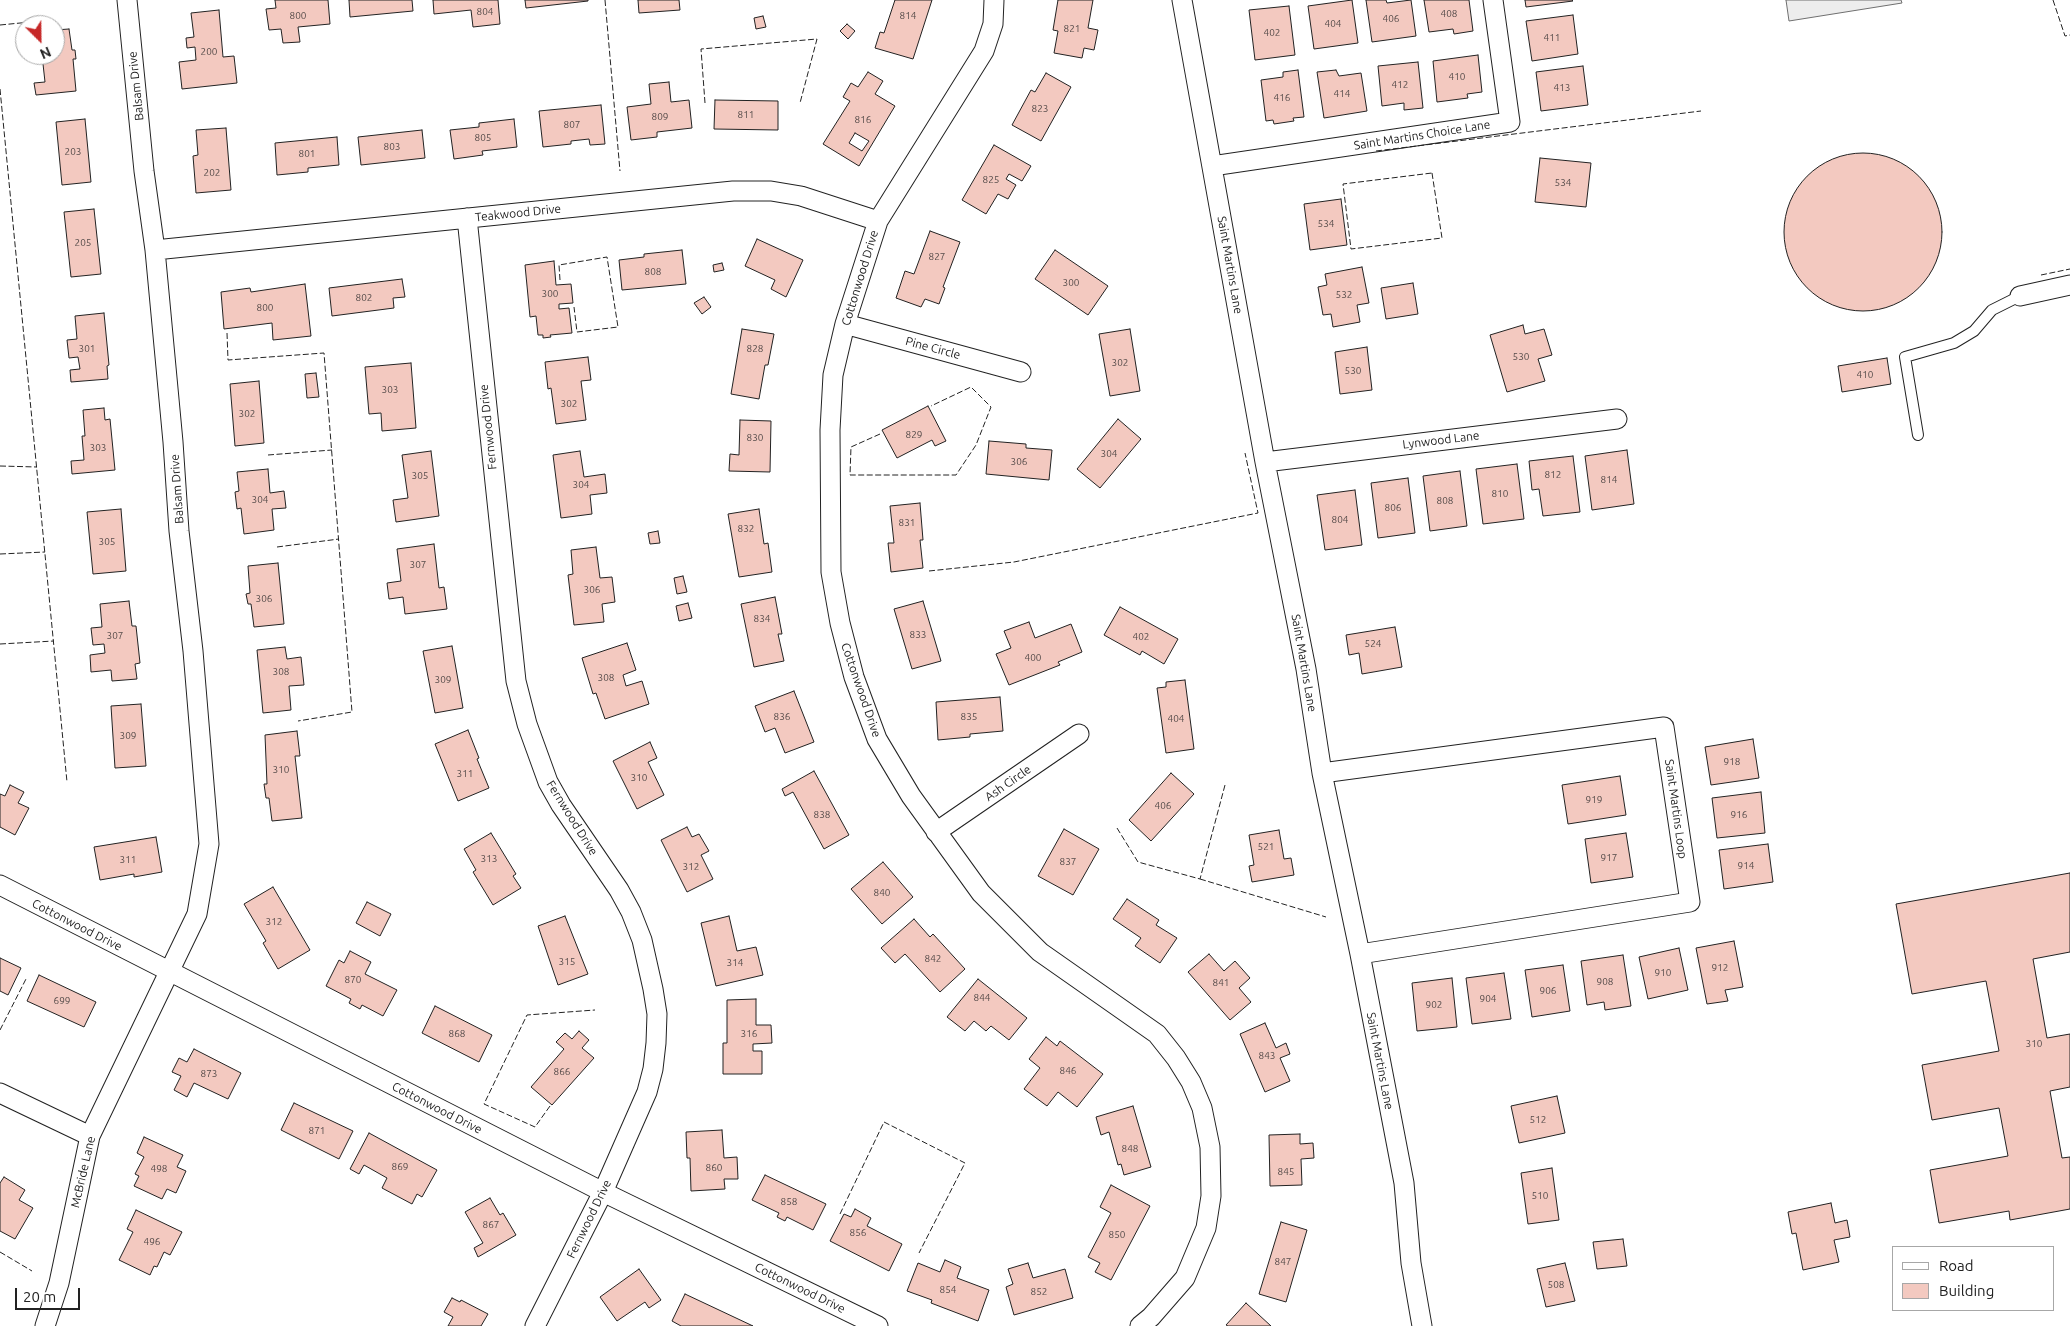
<!DOCTYPE html>
<html>
<head>
<meta charset="utf-8">
<style>
	body { margin:0 }
	#map { position:relative; width:2070px; height:1326px; overflow:hidden; background:#fff; font-family:Ubuntu,sans-serif }
	canvas { display:block }
	.legend { position:absolute; left:1892px; top:1246px; width:162px; height:65px; box-sizing:border-box; background:#fff; border:1px solid #a7a7a7; margin:0; padding:6px 9px; list-style:none; font-size:15px; color:#222 }
	.legend li { display:flex; align-items:center; gap:10px; height:25px }
	.legend b { width:25px; border:1px solid #a7a7a7 }
	.north { position:absolute; left:15px; top:15px; width:50px; height:50px; box-sizing:border-box; background:#fff; border:1px solid #a7a7a7; border-radius:50%; rotate:157deg; font-size:14px; font-weight:700; line-height:20px; text-align:center; color:#222 }
	.north::after { content:''; display:block; margin:auto; width:18px; height:22px; background:#c62828; clip-path:polygon(50% 0,100% 100%,50% 72%,0 100%) }
	.scale { position:absolute; left:15px; top:1288px; width:65px; height:22px; box-sizing:border-box; border:2px solid #222; border-top:0; padding-left:6px; font-size:15px; line-height:18px; white-space:nowrap; color:#222; -webkit-text-stroke:4px #fff; paint-order:stroke }
</style>
</head>
<body>
<div id="map">
<canvas width="2070" height="1326"></canvas>
<ul class="legend">
<li><b style="height:6px;background:#fff"></b>Road</li>
<li><b style="height:14px;background:#f3c9c0"></b>Building</li>
</ul>
<div class="north">N</div>
<div class="scale">20 m</div>
</div>
<script>
const context = document.querySelector('canvas').getContext('2d');
context.lineJoin = 'round';
function fillPath(path, color) {
  context.fillStyle = color;
  context.fill(path, 'evenodd');
}
function toPath(rows) {
  const path = new Path2D();
  for (const r of rows) {
    if (r.length === 3) {
      path.moveTo(r[0] + r[2], r[1]);
      path.arc(r[0], r[1], r[2], 0, 2 * Math.PI);
      continue;
    }
    path.moveTo(r[0], r[1]);
    for (let i = 2; i < r.length; i += 2) path.lineTo(r[i], r[i + 1]);
  }
  return path;
}
function stroke(path, color, width, dash) {
  context.strokeStyle = color;
  context.lineWidth = width;
  context.lineCap = dash ? 'butt' : 'round';
  context.setLineDash(dash || []);
  context.stroke(path);
}
function label(font, color, halo, rows, align = 'center') {
  context.font = font + ' Ubuntu,sans-serif';
  context.lineWidth = 4;
  context.setLineDash([]);
  context.textBaseline = 'middle';
  context.strokeStyle = halo;
  context.fillStyle = color;
  for (const [text, x, y, turn = 0] of rows) {
    context.save();
    context.translate(x, y);
    context.rotate((+turn || 0) * Math.PI / 180);
    context.textAlign = isNaN(turn) ? turn : align;
    if (halo) context.strokeText(text, 0, 0);
    context.fillText(text, 0, 0);
    context.restore();
  }
}
const parking = toPath([
	[1786,0,1901,0,1902,3,1789,21,1786,0]
]);
fillPath(parking, '#ededed');
stroke(parking, '#6f6f6f', 1);
const building = toPath([
	[275,0,328,0,330,24,298,27,300,42,283,43,281,29,269,30,266,9,276,8,275,0],
	[349,0,412,0,413,11,350,17,349,0],
	[433,0,498,0,500,24,473,27,471,10,434,14,433,0],
	[525,0,588,0,588,1,526,8,525,0],
	[638,0,679,0,680,10,639,13,638,0],
	[895,0,932,0,913,59,875,48,880,32,884,33,895,0],
	[1058,0,1093,0,1088,28,1098,30,1094,50,1084,48,1082,58,1054,53,1058,31,1053,30,1058,0],
	[1352,0,1358,43,1314,49,1308,6,1352,0],
	[1366,0,1386,0,1387,3,1411,0,1416,36,1372,42,1366,0],
	[1424,0,1469,0,1473,31,1454,34,1453,29,1429,32,1424,0],
	[1525,0,1572,0,1573,1,1526,7,1525,0],
	[1289,6,1295,55,1255,60,1249,10,1289,6],
	[219,10,223,57,234,56,237,83,182,89,179,62,196,60,195,47,187,48,186,38,194,37,191,13,219,10],
	[1573,15,1578,54,1532,61,1526,21,1573,15],
	[763,16,766,27,756,29,754,18,763,16],
	[847,24,855,31,848,39,840,31,847,24],
	[69,29,72,50,75,50,76,59,73,59,76,91,36,95,34,83,45,82,42,55,55,55,55,30,69,29],
	[1478,55,1482,92,1467,94,1468,98,1437,102,1433,61,1478,55],
	[1418,62,1423,108,1404,110,1404,103,1382,106,1378,66,1418,62],
	[1583,66,1588,105,1541,111,1536,72,1583,66],
	[1298,70,1304,117,1293,118,1294,121,1274,124,1273,120,1266,121,1261,80,1283,77,1283,72,1298,70],
	[1336,70,1339,76,1361,73,1367,111,1324,118,1317,72,1336,70],
	[868,72,883,81,875,94,895,106,859,166,823,144,850,101,843,97,851,83,858,87,868,72],
	[855,133,869,141,862,151,849,143,855,133],
	[1046,73,1071,87,1041,141,1012,125,1031,90,1035,92,1046,73],
	[669,82,671,102,689,100,692,128,657,132,657,137,631,140,627,107,651,104,649,84,669,82],
	[715,100,778,101,778,130,714,129,715,100],
	[601,105,605,144,590,145,589,139,571,141,571,144,543,147,539,111,601,105],
	[85,119,91,182,62,185,56,122,85,119],
	[514,119,517,147,482,151,483,155,454,159,450,130,479,127,479,123,514,119],
	[226,128,231,190,196,193,193,156,198,155,196,130,226,128],
	[422,130,425,158,361,165,358,137,422,130],
	[337,137,339,165,308,168,308,172,277,175,275,143,337,137],
	[994,145,1031,166,1022,181,1009,174,1006,179,1016,185,1008,199,998,194,986,214,962,200,994,145],
	[1863,232,79],
	[1540,158,1591,163,1586,207,1535,202,1540,158],
	[1341,199,1347,245,1310,250,1304,204,1341,199],
	[94,209,101,274,71,277,64,212,94,209],
	[930,231,960,242,943,287,945,288,939,304,925,299,921,307,896,298,905,271,914,274,930,231],
	[757,239,803,260,786,297,771,289,775,280,745,266,757,239],
	[682,250,686,284,622,290,619,260,644,257,644,254,682,250],
	[1055,250,1108,286,1088,315,1035,279,1055,250],
	[554,261,556,285,571,284,573,303,559,304,559,309,569,308,572,333,550,335,551,337,543,338,543,335,538,335,536,316,530,317,525,265,554,261],
	[722,263,724,270,714,272,713,265,722,263],
	[1362,267,1369,303,1357,305,1360,322,1333,327,1331,314,1323,315,1318,287,1327,285,1325,274,1362,267],
	[402,279,405,297,393,298,394,308,332,316,329,288,402,279],
	[1413,283,1418,314,1386,319,1381,288,1413,283],
	[305,284,311,336,273,340,272,323,224,329,221,292,250,288,251,292,305,284],
	[704,297,711,307,702,314,694,303,704,297],
	[104,313,109,365,107,366,108,379,71,382,70,370,80,369,78,357,69,358,67,340,77,339,75,316,104,313],
	[1523,325,1525,334,1544,329,1552,355,1538,359,1545,381,1507,392,1490,335,1523,325],
	[742,329,774,334,768,365,765,365,759,399,731,394,742,329],
	[1130,329,1140,391,1110,396,1099,334,1130,329],
	[1367,347,1372,390,1340,394,1335,352,1367,347],
	[588,357,591,380,581,381,586,420,556,424,551,388,548,389,545,362,588,357],
	[1887,358,1891,384,1842,392,1838,366,1887,358],
	[411,363,416,428,382,431,381,413,369,414,365,367,411,363],
	[316,373,319,397,307,398,305,374,316,373],
	[259,381,264,443,235,446,230,384,259,381],
	[928,406,946,441,935,446,932,440,897,458,882,430,928,406],
	[104,408,105,420,110,419,115,470,72,474,71,461,84,460,82,436,85,436,83,410,104,408],
	[1118,419,1141,439,1100,488,1077,469,1118,419],
	[740,420,771,421,770,472,729,471,730,454,739,455,740,420],
	[989,441,1026,444,1026,448,1052,450,1049,480,986,474,989,441],
	[1627,450,1634,504,1592,510,1585,456,1627,450],
	[431,451,439,516,396,522,393,500,408,498,402,455,431,451],
	[580,451,584,477,605,474,607,493,590,495,592,514,561,518,553,455,580,451],
	[1573,456,1580,512,1543,516,1539,489,1532,490,1529,461,1573,456],
	[1517,464,1524,519,1483,524,1476,469,1517,464],
	[268,469,270,493,284,491,286,508,272,509,274,530,244,534,241,508,237,509,235,492,239,491,237,472,268,469],
	[1460,471,1467,526,1430,531,1423,476,1460,471],
	[1408,478,1415,533,1378,538,1371,483,1408,478],
	[1355,490,1362,545,1325,550,1317,495,1355,490],
	[920,503,923,540,920,540,923,568,891,572,888,543,894,543,890,506,920,503],
	[121,509,126,571,93,574,87,512,121,509],
	[759,509,764,544,768,543,772,572,739,577,728,514,759,509],
	[658,531,660,543,650,544,648,533,658,531],
	[434,544,439,588,444,587,447,609,405,614,403,597,389,599,387,583,401,581,397,549,434,544],
	[596,547,600,578,612,577,615,602,602,604,604,622,574,625,568,575,573,574,571,550,596,547],
	[278,563,284,624,254,627,251,604,248,604,246,594,250,593,248,566,278,563],
	[683,576,687,592,677,594,674,578,683,576],
	[775,597,782,634,778,634,784,661,754,667,741,604,775,597],
	[129,601,132,626,136,626,140,663,135,664,137,679,112,681,111,670,91,672,90,655,105,653,104,644,93,645,91,628,102,627,100,604,129,601],
	[923,601,941,661,912,669,894,609,923,601],
	[688,603,692,618,679,621,676,606,688,603],
	[1120,607,1178,639,1164,664,1142,651,1140,655,1104,635,1120,607],
	[1029,622,1035,638,1071,624,1082,652,1058,662,1060,665,1009,685,996,654,1011,648,1004,631,1029,622],
	[1395,627,1402,667,1362,674,1359,653,1349,655,1346,635,1395,627],
	[627,643,636,670,623,675,626,686,642,681,649,704,605,719,596,693,593,694,582,658,627,643],
	[452,646,463,708,435,713,423,651,452,646],
	[285,647,287,659,301,657,304,685,289,686,291,710,263,713,257,650,285,647],
	[1185,680,1194,749,1166,753,1157,688,1166,687,1166,682,1185,680],
	[794,691,814,742,785,753,775,728,765,732,755,706,794,691],
	[1000,697,1003,731,970,734,970,737,938,740,936,702,1000,697],
	[141,704,146,766,115,768,111,706,141,704],
	[468,730,479,758,477,759,489,788,458,801,435,744,468,730],
	[297,731,300,756,295,756,302,818,272,821,269,798,266,798,264,784,267,784,265,735,297,731],
	[1753,739,1759,778,1711,785,1705,747,1753,739],
	[650,742,657,758,648,762,664,795,637,809,613,761,650,742],
	[814,771,849,835,824,849,793,792,785,796,782,789,814,771],
	[1171,773,1194,794,1151,841,1129,820,1171,773],
	[1620,776,1626,815,1568,824,1562,785,1620,776],
	[10,785,24,792,18,803,29,808,15,835,0,827,0,794,5,796,10,785],
	[1761,792,1765,833,1717,838,1712,798,1761,792],
	[687,827,692,837,699,834,709,851,701,855,713,879,687,892,661,840,687,827],
	[1064,829,1099,849,1073,895,1038,876,1064,829],
	[1279,830,1284,859,1291,858,1294,875,1252,882,1249,866,1254,865,1249,835,1279,830],
	[491,833,516,874,513,876,521,888,493,905,473,872,476,870,464,849,491,833],
	[1626,833,1633,877,1591,883,1585,839,1626,833],
	[156,837,162,872,134,877,134,874,100,880,94,847,156,837],
	[1768,844,1773,882,1724,889,1719,850,1768,844],
	[883,862,913,897,882,924,851,889,883,862],
	[2070,873,2070,952,2033,959,2047,1038,2070,1034,2070,1087,2050,1091,2062,1158,2070,1157,2070,1209,2010,1220,2009,1211,1939,1223,1930,1170,2008,1156,1999,1108,1932,1120,1922,1065,1999,1051,1986,981,1912,994,1896,904,2070,873],
	[273,887,310,950,278,969,263,943,266,941,244,904,273,887],
	[1127,899,1159,920,1156,925,1177,938,1160,963,1135,946,1141,938,1113,919,1127,899],
	[367,902,391,914,380,936,356,923,367,902],
	[565,916,588,974,558,985,538,926,565,916],
	[729,916,737,951,756,947,763,975,716,986,701,923,729,916],
	[914,919,930,937,933,934,965,969,940,992,905,954,895,963,881,948,914,919],
	[1734,941,1743,987,1725,990,1728,1001,1707,1004,1696,948,1734,941],
	[1679,948,1688,990,1648,999,1639,957,1679,948],
	[350,951,371,962,365,974,397,990,383,1016,362,1005,360,1009,349,1003,351,999,326,986,339,960,344,963,350,951],
	[1209,954,1224,971,1235,961,1250,978,1239,988,1251,1002,1230,1020,1188,972,1209,954],
	[1623,955,1631,1006,1605,1010,1604,1002,1587,1005,1581,961,1623,955],
	[0,958,21,968,8,995,0,991,0,958],
	[1563,965,1570,1011,1532,1017,1525,970,1563,965],
	[1504,973,1511,1019,1472,1024,1466,978,1504,973],
	[39,975,96,1002,84,1027,27,1001,39,975],
	[1452,978,1457,1027,1417,1031,1412,983,1452,978],
	[978,979,1027,1018,1009,1040,991,1026,986,1031,974,1021,965,1031,947,1017,978,979],
	[756,999,756,1025,771,1025,772,1043,753,1044,753,1051,762,1051,762,1074,723,1074,723,1043,727,1043,727,1000,756,999],
	[435,1006,492,1035,479,1062,422,1033,435,1006],
	[1265,1023,1276,1048,1286,1043,1290,1054,1280,1058,1290,1081,1265,1092,1240,1034,1265,1023],
	[579,1031,589,1040,582,1048,594,1058,552,1105,531,1087,564,1049,556,1042,565,1033,572,1039,579,1031],
	[1046,1037,1057,1046,1060,1041,1103,1074,1077,1107,1058,1092,1047,1106,1024,1089,1040,1068,1029,1059,1046,1037],
	[194,1049,241,1073,228,1099,194,1083,187,1097,174,1090,181,1076,172,1072,179,1058,187,1062,194,1049],
	[1557,1096,1565,1133,1519,1143,1511,1106,1557,1096],
	[294,1103,353,1131,339,1159,281,1130,294,1103],
	[1133,1106,1151,1167,1124,1175,1121,1164,1118,1165,1109,1132,1101,1135,1096,1117,1133,1106],
	[722,1130,724,1158,737,1157,738,1179,724,1179,725,1189,691,1191,690,1158,687,1158,686,1132,722,1130],
	[369,1133,437,1170,422,1197,417,1194,412,1204,382,1188,387,1178,364,1165,359,1174,350,1169,369,1133],
	[1300,1134,1300,1144,1313,1143,1314,1158,1301,1159,1302,1185,1270,1186,1269,1135,1300,1134],
	[144,1137,183,1155,177,1167,186,1171,176,1193,167,1189,162,1199,134,1186,139,1176,135,1174,144,1157,137,1153,144,1137],
	[1552,1168,1559,1220,1528,1224,1521,1173,1552,1168],
	[765,1175,826,1204,813,1230,787,1217,785,1221,777,1217,779,1213,752,1200,765,1175],
	[4,1177,25,1190,19,1200,33,1208,15,1239,0,1231,0,1183,4,1177],
	[1111,1185,1150,1206,1111,1280,1095,1272,1100,1263,1088,1257,1111,1213,1100,1207,1111,1185],
	[490,1198,500,1215,503,1213,516,1235,478,1257,474,1248,483,1243,465,1212,490,1198],
	[1831,1203,1835,1223,1847,1220,1850,1237,1834,1240,1839,1262,1803,1270,1796,1233,1792,1234,1788,1212,1831,1203],
	[855,1209,871,1218,867,1226,902,1244,889,1271,830,1241,844,1214,851,1217,855,1209],
	[136,1210,182,1232,170,1255,164,1252,157,1267,154,1266,150,1275,119,1260,133,1232,127,1229,136,1210],
	[1281,1222,1307,1230,1286,1302,1259,1294,1281,1222],
	[1623,1239,1627,1266,1597,1269,1593,1242,1623,1239],
	[945,1260,961,1267,957,1278,989,1290,978,1321,931,1303,932,1300,907,1291,918,1263,940,1272,945,1260],
	[1028,1263,1033,1278,1065,1269,1073,1298,1014,1315,1006,1287,1013,1284,1008,1269,1028,1263],
	[1565,1263,1575,1301,1546,1307,1537,1269,1565,1263],
	[639,1269,661,1300,649,1308,645,1302,617,1321,600,1297,639,1269],
	[685,1294,753,1326,681,1326,672,1321,685,1294],
	[452,1298,460,1302,461,1300,488,1314,481,1326,448,1326,453,1317,444,1312,452,1298],
	[1246,1303,1271,1326,1228,1326,1226,1325,1246,1303]
]);
fillPath(building, '#f3c9c0');
stroke(building, '#222', 1);
const service = toPath([
	[1918,435,1905,357,1954,343,1974,331,1992,310,2020,296]
]);
const minor = toPath([
	[994,0,993,24,984,51,878,221,845,324,833,375,830,430,831,572,840,623,854,677,877,739,911,796,981,893,1040,952,1157,1034,1176,1058,1191,1082,1202,1108,1210,1147,1211,1196,1206,1228,1185,1278,1151,1317,1140,1326],
	[1182,0,1265,462,1306,669,1322,773,1360,954,1404,1183,1411,1263,1422,1326],
	[1212,166,1510,122,1493,0],
	[467,218,516,681,527,724,548,782,561,805,619,890,631,912,642,940,653,989,657,1014,656,1043,653,1069,647,1092,603,1192,535,1326],
	[155,250,733,191,771,191,801,196,878,221],
	[2020,296,2070,285],
	[845,324,1021,372],
	[1265,462,1617,419],
	[1322,773,1664,727,1690,902,1360,954],
	[936,832,1079,734],
	[0,885,603,1192,878,1326],
	[0,1093,90,1136],
	[45,1326,59,1283,90,1136,197,914,209,844,193,651,179,531,173,442,155,250,144,171,127,0]
]);
stroke(service, '#222', 12);
stroke(minor, '#222', 21);
stroke(service, '#fff', 10);
stroke(minor, '#fff', 19);
stroke(toPath([
	[605,0,620,171],
	[2053,0,2065,36,2070,35],
	[0,25,51,20],
	[0,89,67,782],
	[705,103,701,49,817,39,800,103],
	[1376,151,1701,111],
	[1432,173,1442,238,1351,249,1343,184,1432,173],
	[2041,275,2070,269],
	[560,280,559,265,607,257,618,327,577,332,574,307],
	[227,333,228,360,324,353,352,712,298,721],
	[880,434,851,447,850,475,956,475,976,445,991,407,971,387,931,406],
	[268,455,332,450],
	[0,466,37,467],
	[277,547,339,539],
	[0,554,45,552],
	[929,571,1014,562,1258,513,1245,453],
	[0,644,54,641],
	[1117,828,1138,862,1200,879,1225,785],
	[1200,879,1326,917],
	[0,1030,27,977],
	[550,1106,535,1127,484,1104,527,1015,595,1010],
	[840,1214,884,1122,965,1163,919,1253],
	[0,1252,32,1271]
]), '#222', 1, [6, 2.5]);
label('10px', '#564c4a', null, [
	["804",485,12],
	["408",1449,14],
	["800",298,16],
	["814",908,16],
	["406",1391,19],
	["404",1333,24],
	["821",1072,29],
	["402",1272,33],
	["411",1552,38],
	["200",209,52],
	["410",1457,77],
	["412",1400,85],
	["413",1562,88],
	["414",1342,94],
	["416",1282,98],
	["823",1040,109],
	["811",746,115],
	["809",660,117],
	["816",863,120],
	["807",572,125],
	["805",483,138],
	["803",392,147],
	["203",73,152],
	["801",307,154],
	["202",212,173],
	["825",991,180],
	["534",1563,183],
	["534",1326,224],
	["205",83,243],
	["827",937,257],
	["808",653,272],
	["300",1071,283],
	["300",550,294],
	["532",1344,295],
	["802",364,298],
	["800",265,308],
	["301",87,349],
	["828",755,349],
	["530",1521,357],
	["302",1120,363],
	["530",1353,371],
	["410",1865,375],
	["303",390,390],
	["302",569,404],
	["302",247,414],
	["829",914,435],
	["830",755,438],
	["303",98,448],
	["304",1109,454],
	["306",1019,462],
	["812",1553,475],
	["305",420,476],
	["814",1609,480],
	["304",581,485],
	["810",1500,494],
	["304",260,500],
	["808",1445,501],
	["806",1393,508],
	["804",1340,520],
	["831",907,523],
	["832",746,529],
	["305",107,542],
	["307",418,565],
	["306",592,590],
	["306",264,599],
	["834",762,619],
	["833",918,635],
	["307",115,636],
	["402",1141,637],
	["524",1373,644],
	["400",1033,658],
	["308",281,672],
	["308",606,678],
	["309",443,680],
	["836",782,717],
	["835",969,717],
	["404",1176,719],
	["309",128,736],
	["918",1732,762],
	["310",281,770],
	["311",465,774],
	["310",639,778],
	["919",1594,800],
	["406",1163,806],
	["838",822,815],
	["916",1739,815],
	["521",1266,847],
	["917",1609,858],
	["313",489,859],
	["311",128,860],
	["837",1068,862],
	["914",1746,866],
	["312",691,867],
	["840",882,893],
	["312",274,922],
	["842",933,959],
	["315",567,962],
	["314",735,963],
	["912",1720,968],
	["910",1663,973],
	["870",353,980],
	["908",1605,982],
	["841",1221,983],
	["906",1548,991],
	["844",982,998],
	["904",1488,999],
	["699",62,1001],
	["902",1434,1005],
	["868",457,1034],
	["316",749,1034],
	["310",2034,1044],
	["843",1267,1056],
	["846",1068,1071],
	["866",562,1072],
	["873",209,1074],
	["512",1538,1120],
	["871",317,1131],
	["848",1130,1149],
	["869",400,1167],
	["860",714,1168],
	["498",159,1169],
	["845",1286,1172],
	["510",1540,1196],
	["858",789,1202],
	["867",491,1225],
	["856",858,1233],
	["850",1117,1235],
	["496",152,1242],
	["847",1283,1262],
	["508",1556,1285],
	["854",948,1290],
	["852",1039,1292]
]);
label('12px', '#222', '#fff', [
	["Balsam Drive",136,86,-96],
	["Saint Martins Choice Lane",1422,135,-9],
	["Teakwood Drive",518,213,-6],
	["Saint Martins Lane",1230,265,80],
	["Cottonwood Drive",860,278,-73],
	["Pine Circle",933,348,15],
	["Fernwood Drive",488,427,-96],
	["Lynwood Lane",1441,440,-7],
	["Balsam Drive",177,489,-94],
	["Saint Martins Lane",1304,663,80],
	["Cottonwood Drive",861,690,71],
	["Ash Circle",1008,783,-35],
	["Saint Martins Loop",1676,809,82],
	["Fernwood Drive",572,818,58],
	["Cottonwood Drive",77,925,27],
	["Saint Martins Lane",1380,1061,79],
	["Cottonwood Drive",437,1108,27],
	["McBride Lane",83,1172,-77],
	["Fernwood Drive",589,1219,-64],
	["Cottonwood Drive",800,1288,26]
]);
</script>
</body>
</html>
